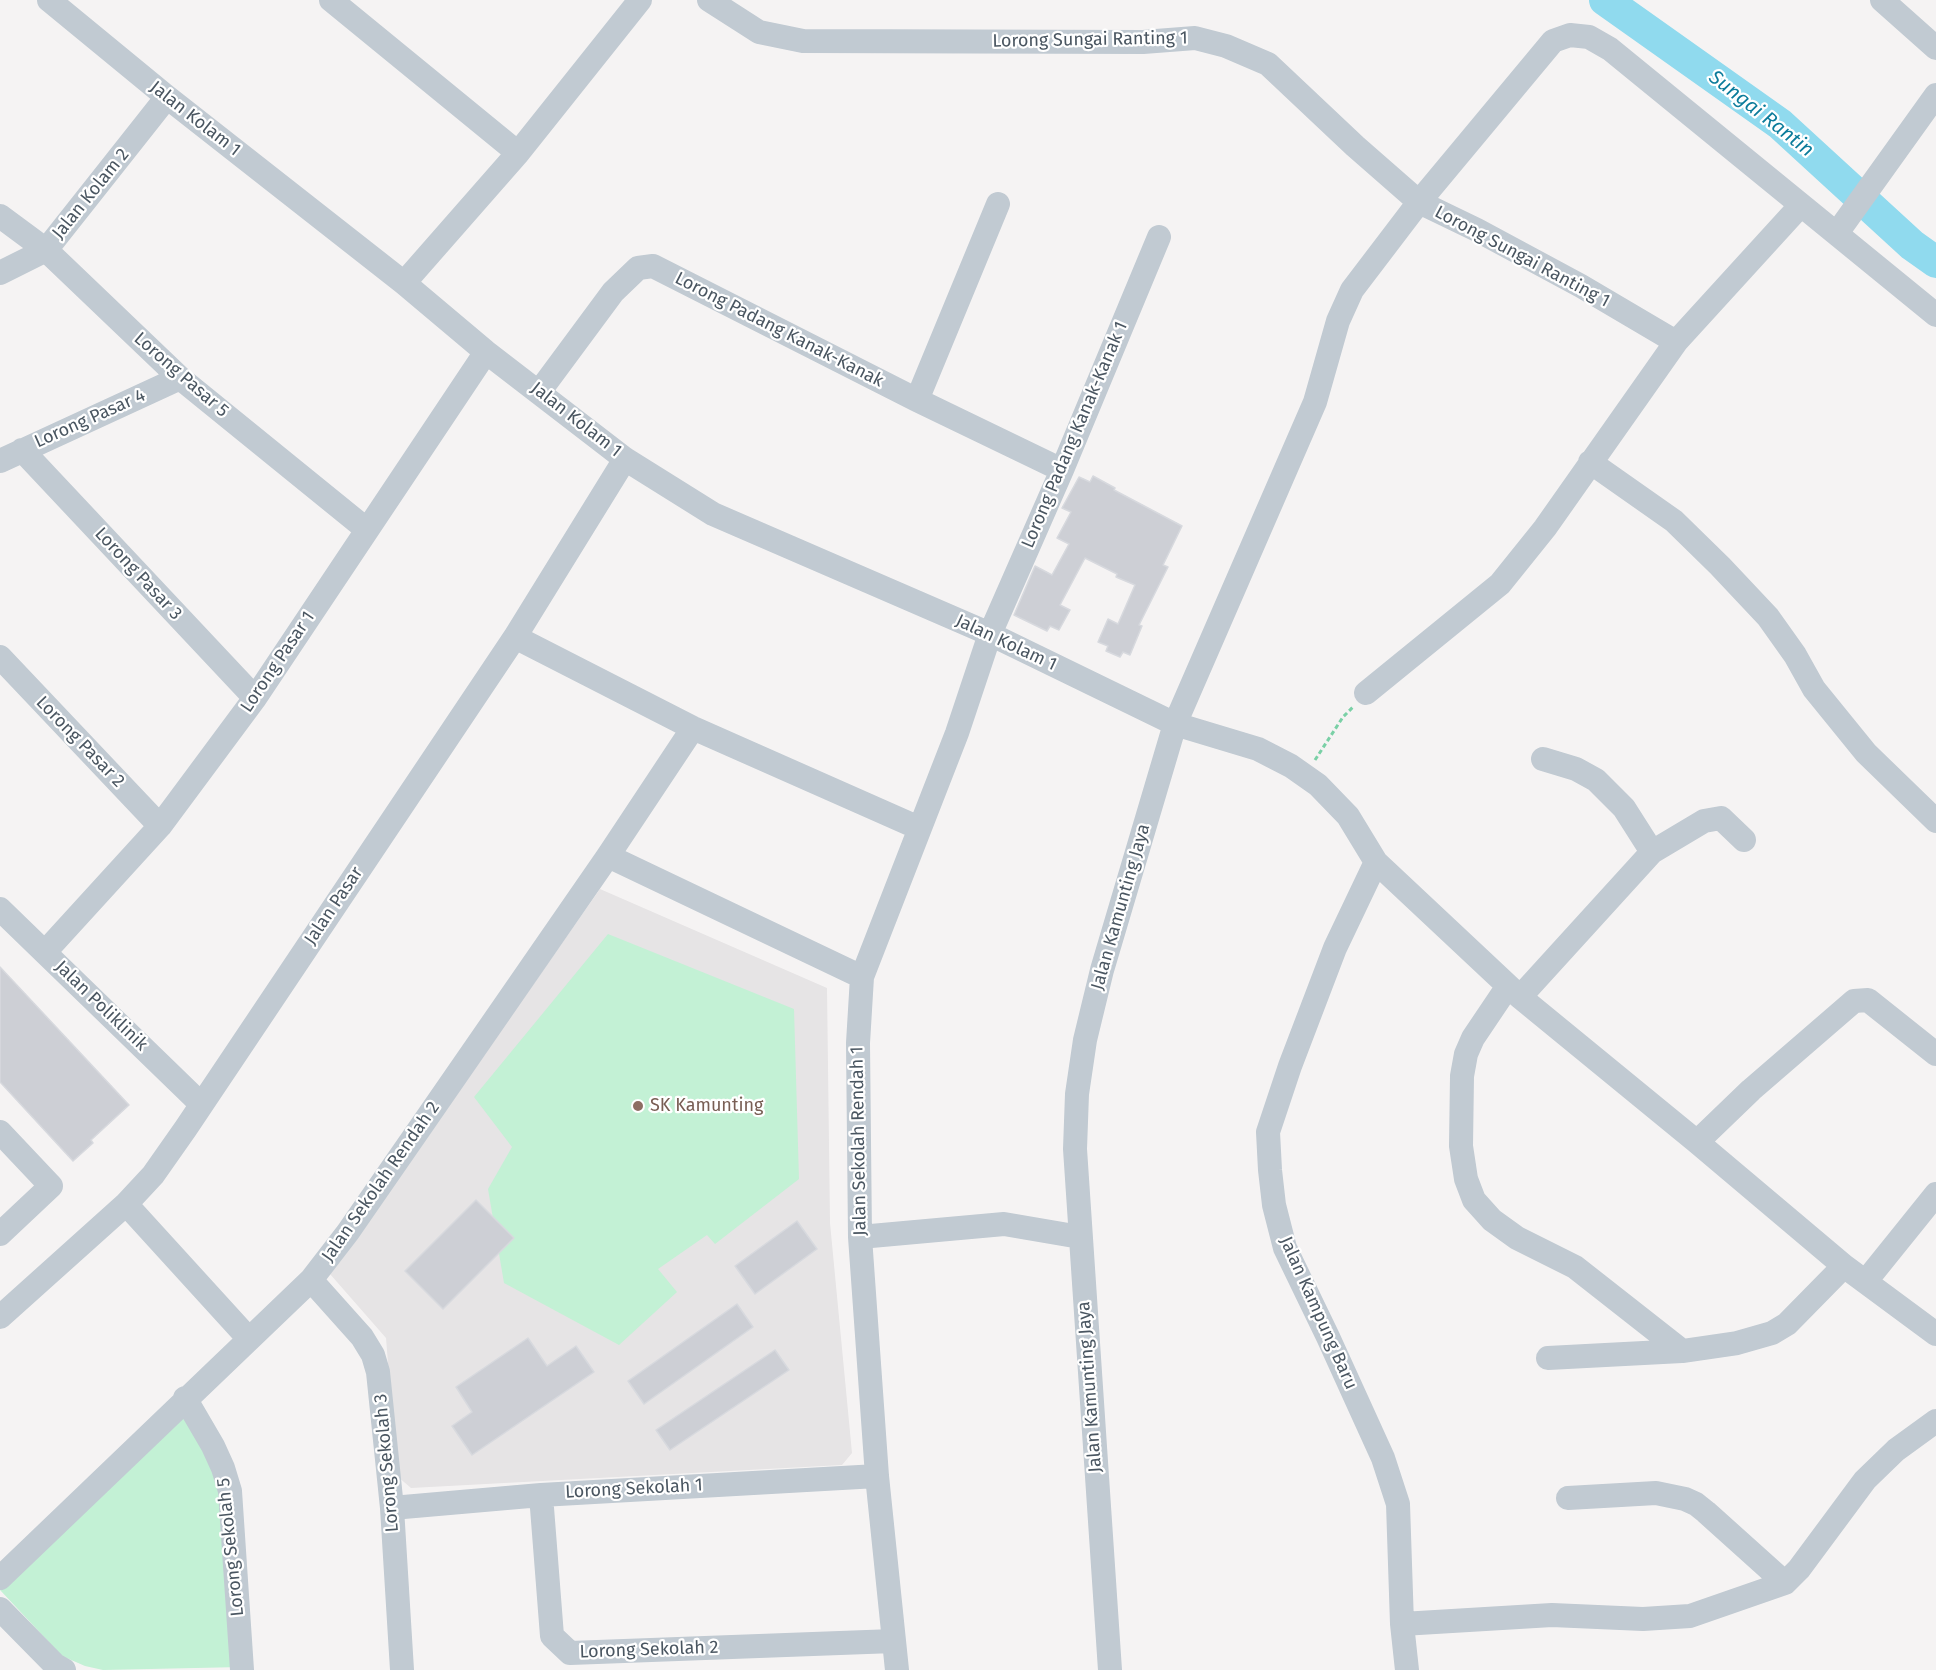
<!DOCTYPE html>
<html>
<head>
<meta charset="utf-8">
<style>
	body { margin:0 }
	canvas { display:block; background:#f5f3f3 }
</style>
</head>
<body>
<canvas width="1936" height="1670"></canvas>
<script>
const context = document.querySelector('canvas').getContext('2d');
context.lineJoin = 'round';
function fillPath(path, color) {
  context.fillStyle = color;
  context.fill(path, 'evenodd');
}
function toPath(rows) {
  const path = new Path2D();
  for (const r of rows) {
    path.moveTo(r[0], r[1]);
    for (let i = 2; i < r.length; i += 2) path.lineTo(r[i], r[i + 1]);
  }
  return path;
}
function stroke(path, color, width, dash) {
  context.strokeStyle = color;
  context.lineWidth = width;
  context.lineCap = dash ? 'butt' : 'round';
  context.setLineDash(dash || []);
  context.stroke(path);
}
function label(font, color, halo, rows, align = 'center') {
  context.font = font + ' "Fira Sans",sans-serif';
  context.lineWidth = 4.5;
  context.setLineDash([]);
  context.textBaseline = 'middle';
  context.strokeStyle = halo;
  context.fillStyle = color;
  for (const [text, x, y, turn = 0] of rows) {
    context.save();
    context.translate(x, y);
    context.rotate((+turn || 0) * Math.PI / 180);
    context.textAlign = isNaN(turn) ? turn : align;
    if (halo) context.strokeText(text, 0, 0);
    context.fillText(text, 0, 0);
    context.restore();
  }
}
fillPath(toPath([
	[600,889,827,988,830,1223,852,1453,842,1465,411,1488,397,1476,386,1338,330,1274]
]), '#e6e4e5');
fillPath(toPath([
	[608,934,794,1009,799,1179,715,1244,707,1235,658,1269,677,1292,619,1345,504,1283,488,1189,512,1147,474,1097],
	[182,1415,200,1438,218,1481,242,1667,103,1670,85,1666,62,1656,0,1590,0,1586]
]), '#c3f1d5');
stroke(toPath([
	[1605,0,1780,124,1912,245,1936,262]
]), '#90daee', 32);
const building = toPath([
	[1093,476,1115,488,1114,490,1182,526,1163,565,1168,567,1139,625,1142,626,1130,655,1123,652,1120,657,1106,651,1108,646,1098,642,1108,619,1118,624,1135,585,1116,577,1117,574,1085,558,1060,605,1070,610,1059,630,1050,626,1047,631,1014,615,1035,566,1052,575,1069,544,1057,538,1071,512,1062,508,1079,477,1090,482,1093,476],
	[0,967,129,1105,91,1140,93,1143,73,1161,0,1082,0,967],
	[476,1200,514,1238,443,1309,405,1271,476,1200],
	[797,1221,817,1249,755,1294,735,1266,797,1221],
	[737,1304,753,1327,644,1404,628,1381,737,1304],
	[528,1338,547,1366,576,1346,594,1372,472,1455,452,1426,472,1412,456,1387,528,1338],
	[775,1350,789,1370,670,1450,656,1430,775,1350]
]);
fillPath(building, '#cdcfd5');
stroke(building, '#d7d9de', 1.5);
stroke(toPath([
	[1315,760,1343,717,1353,707]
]), '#7ad0a6', 3, [4.5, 3]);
stroke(toPath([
	[49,0,167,97,404,283,486,352,625,459,713,514,990,634,1175,724,1258,749,1291,766,1318,785,1348,816,1376,862,1520,997,1697,1142,1844,1266,1936,1334],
	[331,0,518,153],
	[709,0,759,32,803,41,1143,42,1195,38,1226,46,1268,64,1355,146,1419,202,1477,230,1581,286,1676,342],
	[1882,0,1936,48],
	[0,216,46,250,180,378,366,529],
	[1837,233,1936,95],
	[0,273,46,250,167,97],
	[404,283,518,153,640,0],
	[539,392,613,292,638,268,653,266,917,400,1062,470],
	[917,400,998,204],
	[22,450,255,698],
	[0,461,180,378],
	[1590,462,1674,521,1720,566,1768,617,1795,655,1814,689,1866,753,1936,821],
	[515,637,693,728,919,828],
	[0,657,160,826],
	[1366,693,1500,584,1545,528,1676,342,1801,205],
	[1543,759,1576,769,1596,780,1624,808,1652,852],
	[608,856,862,977],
	[1376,862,1335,948,1290,1066,1268,1132,1270,1170,1274,1205,1285,1248,1328,1337,1383,1458,1398,1504,1402,1624,1407,1670],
	[0,909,201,1104],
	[45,952,160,826,255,698,486,352],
	[1508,986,1473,1038,1466,1054,1462,1076,1461,1146,1466,1179,1474,1200,1492,1220,1517,1238,1575,1267,1682,1351],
	[1520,997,1652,852,1704,821,1721,818,1744,840],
	[0,1132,51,1186,0,1234],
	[1697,1142,1751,1090,1854,1001,1868,1000,1936,1054],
	[126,1204,249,1339],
	[860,1237,1004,1224,1080,1237],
	[311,1280,362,1337,373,1355,378,1372,392,1508,402,1670],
	[1866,1281,1936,1194],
	[0,1317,126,1204,153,1175,186,1128,515,637,625,459],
	[1548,1358,1682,1351,1737,1343,1772,1333,1787,1324,1844,1266],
	[185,1398,213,1446,223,1468,230,1491,242,1670],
	[541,1495,552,1636,570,1653,894,1641],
	[1568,1498,1656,1493,1685,1499,1696,1504,1706,1512,1785,1583],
	[392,1508,541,1495,877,1476],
	[0,1578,311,1280,348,1232,608,856,693,728],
	[0,1609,55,1665,64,1670],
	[1402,1624,1552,1615,1643,1619,1690,1616,1785,1583,1799,1569,1865,1480,1896,1450,1936,1421],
	[897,1670,877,1476,860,1237,858,1043,862,977,957,733,990,634,1062,470,1159,237],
	[1110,1670,1075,1149,1077,1094,1085,1040,1102,970,1175,724,1315,402,1338,321,1352,290,1419,202,1553,41,1570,35,1589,37,1610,49,1936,315]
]), '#c1cad2', 24);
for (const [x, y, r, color] of [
	[638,1106,6,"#8d6e63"]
]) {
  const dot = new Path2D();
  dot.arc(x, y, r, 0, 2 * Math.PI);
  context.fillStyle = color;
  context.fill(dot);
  stroke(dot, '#fff', 2);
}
label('18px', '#4a5661', '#fff', [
	["Lorong Sungai Ranting 1",1090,40,-1],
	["Jalan Kolam 1",195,119,38],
	["Jalan Kolam 2",91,194,-51],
	["Lorong Sungai Ranting 1",1522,257,28],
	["Lorong Padang Kanak-Kanak",779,330,27],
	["Lorong Pasar 5",181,375,41],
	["Lorong Pasar 4",90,419,-24],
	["Jalan Kolam 1",576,420,38],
	["Lorong Padang Kanak-Kanak 1",1075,435,-67],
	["Lorong Pasar 3",138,574,47],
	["Jalan Kolam 1",1006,643,25],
	["Lorong Pasar 1",278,662,-56],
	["Lorong Pasar 2",80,742,46],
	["Jalan Pasar",334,906,-56],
	["Jalan Kamunting Jaya",1121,907,-74],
	["Jalan Poliklinik",101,1006,44],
	["Jalan Sekolah Rendah 1",859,1141,-91],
	["Jalan Sekolah Rendah 2",381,1182,-55],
	["Jalan Kampung Baru",1318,1313,66],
	["Jalan Kamunting Jaya",1090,1387,-94],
	["Lorong Sekolah 3",387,1463,-95],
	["Lorong Sekolah 1",634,1489,-3],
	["Lorong Sekolah 5",231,1547,-96],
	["Lorong Sekolah 2",649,1650,-2]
]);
label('18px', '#785e54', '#fff', [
	["SK Kamunting",650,1106]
], 'left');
label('italic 20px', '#0c7c9b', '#fff', [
	["Sungai Rantin",1761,114,38]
]);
</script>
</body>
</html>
